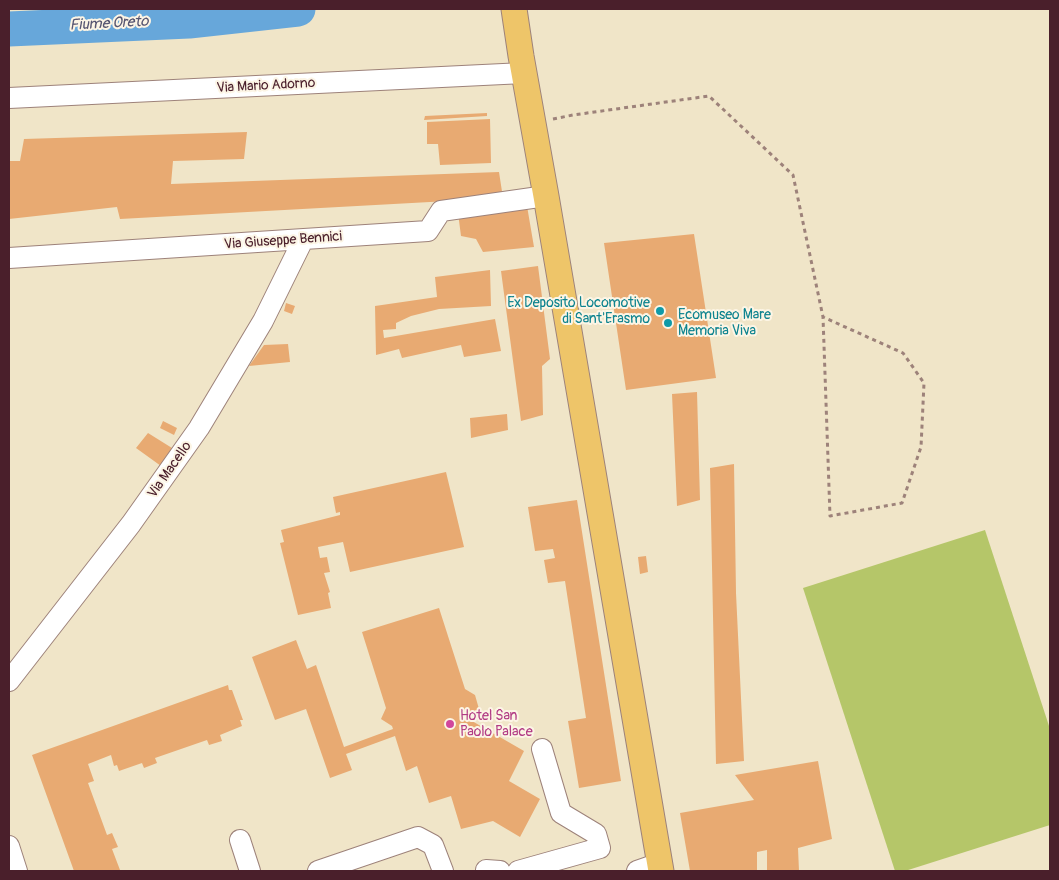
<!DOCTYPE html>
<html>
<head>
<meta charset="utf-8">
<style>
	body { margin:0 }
	#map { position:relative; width:1059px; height:880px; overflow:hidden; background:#f0e5c8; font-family:Pangolin,sans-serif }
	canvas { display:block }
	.frame { position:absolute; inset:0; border:10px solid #4a1f2b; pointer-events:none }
</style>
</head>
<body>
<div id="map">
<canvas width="1059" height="880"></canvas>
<div class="frame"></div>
</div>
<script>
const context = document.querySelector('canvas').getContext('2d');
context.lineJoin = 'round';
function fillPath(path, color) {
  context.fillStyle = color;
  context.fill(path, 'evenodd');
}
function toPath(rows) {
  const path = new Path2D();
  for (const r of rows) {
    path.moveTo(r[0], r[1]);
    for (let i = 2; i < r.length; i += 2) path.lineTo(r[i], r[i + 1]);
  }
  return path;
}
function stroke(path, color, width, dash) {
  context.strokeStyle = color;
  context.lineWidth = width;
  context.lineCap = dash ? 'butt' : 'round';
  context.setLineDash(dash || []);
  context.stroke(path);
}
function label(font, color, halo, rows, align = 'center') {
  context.font = font + ' Pangolin,sans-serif';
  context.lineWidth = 4;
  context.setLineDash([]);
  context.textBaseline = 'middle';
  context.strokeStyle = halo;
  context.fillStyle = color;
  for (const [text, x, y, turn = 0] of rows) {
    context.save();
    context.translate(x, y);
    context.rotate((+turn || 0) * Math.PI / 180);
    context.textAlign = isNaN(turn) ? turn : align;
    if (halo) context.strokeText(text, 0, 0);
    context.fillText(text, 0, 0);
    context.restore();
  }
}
fillPath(toPath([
	[985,530,1050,729,1050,825,905,871,895,871,803,588]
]), '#b5c669');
stroke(toPath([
	[9,29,189,21,298,9]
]), '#67a7da', 35);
fillPath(toPath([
	[487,113,487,116,424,120,425,116],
	[490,119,491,163,440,165,438,144,427,144,427,122],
	[247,132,244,159,173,161,171,184,499,172,503,198,120,219,117,207,9,219,9,161,20,161,24,139],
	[527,206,534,247,483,252,476,239,461,236,458,213],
	[694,234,716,378,626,390,604,243],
	[538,266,550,359,542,366,543,415,521,421,501,271],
	[490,270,491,306,439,309,411,316,396,323,396,329,383,330,384,338,495,319,501,351,464,357,461,345,402,358,399,349,376,355,375,306,437,297,435,277],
	[286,303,295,306,292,314,284,311],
	[288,344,290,362,249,366,264,345],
	[697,392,700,500,677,506,672,394],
	[507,414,508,430,471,438,470,418],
	[163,421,177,428,174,435,160,428],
	[148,433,172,448,161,466,136,448],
	[734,464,736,593,744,761,716,764,710,468],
	[446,472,464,547,350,572,343,542,318,547,320,558,327,557,330,572,324,573,330,592,328,593,331,608,298,615,280,543,284,542,281,530,340,515,340,512,336,513,333,497],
	[577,500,621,781,579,788,568,721,586,718,565,581,548,583,544,560,555,558,553,549,535,551,528,507],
	[646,556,648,572,640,574,638,557],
	[439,608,465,689,475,695,479,709,472,721,524,751,509,781,540,799,520,837,493,821,461,829,451,796,429,803,417,766,406,771,395,736,346,754,352,770,330,778,306,709,275,720,252,657,296,640,307,669,316,665,344,747,393,729,392,726,381,719,386,708,362,632],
	[228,685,229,690,232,690,243,720,240,720,242,726,220,735,222,741,209,745,207,740,155,758,157,763,144,768,142,763,119,771,117,765,114,766,111,755,88,764,94,781,88,783,107,835,112,833,118,847,112,849,120,870,74,871,32,755],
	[818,761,832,839,798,848,799,871,767,871,767,850,757,852,757,871,690,871,680,813,754,800,735,775]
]), '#e8aa72');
const minor = toPath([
	[9,98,524,73],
	[9,258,428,231,441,211,546,196],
	[9,681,131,524,199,428,263,321,303,240],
	[240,840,250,871],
	[9,846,17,871],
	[486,870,500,871],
	[318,871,418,837,433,845,443,871],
	[518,871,600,848,596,834,561,813,542,749],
	[637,871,660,863]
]);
const major = toPath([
	[514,9,521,56,546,196,661,871]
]);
stroke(minor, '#9d827a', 22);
stroke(major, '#9d827a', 27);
stroke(toPath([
	[553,119,573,115,709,96,793,175,823,317,830,516,902,503,921,447,924,383,903,353,823,317]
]), '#9d827a', 3, [4, 4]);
stroke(minor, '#fff', 20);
stroke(major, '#eec569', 25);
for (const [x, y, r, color] of [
	[660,311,5,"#0f9aa8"],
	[668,323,5,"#0f9aa8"],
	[450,724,5,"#d1479c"]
]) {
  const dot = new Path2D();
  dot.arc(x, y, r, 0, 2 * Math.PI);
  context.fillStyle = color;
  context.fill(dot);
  stroke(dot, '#fcf5e5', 2);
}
label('14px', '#4a1f2b', '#fcf5e5', [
	["Via Mario Adorno",266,86,-3],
	["Via Giuseppe Bennici",283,241,-4],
	["Via Macello",170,470,-55]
]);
label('14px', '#0d838f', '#fcf5e5', [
	["Ex Deposito Locomotive",650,303],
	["di Sant'Erasmo",650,319],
	["Ecomuseo Mare",678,315,"left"],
	["Memoria Viva",678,331,"left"]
], 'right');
label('14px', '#b23c85', '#fcf5e5', [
	["Hotel San",460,716],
	["Paolo Palace",460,732]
], 'left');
label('italic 15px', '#565571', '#fcf5e5', [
	["Fiume Oreto",109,24,-3]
]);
</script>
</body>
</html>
